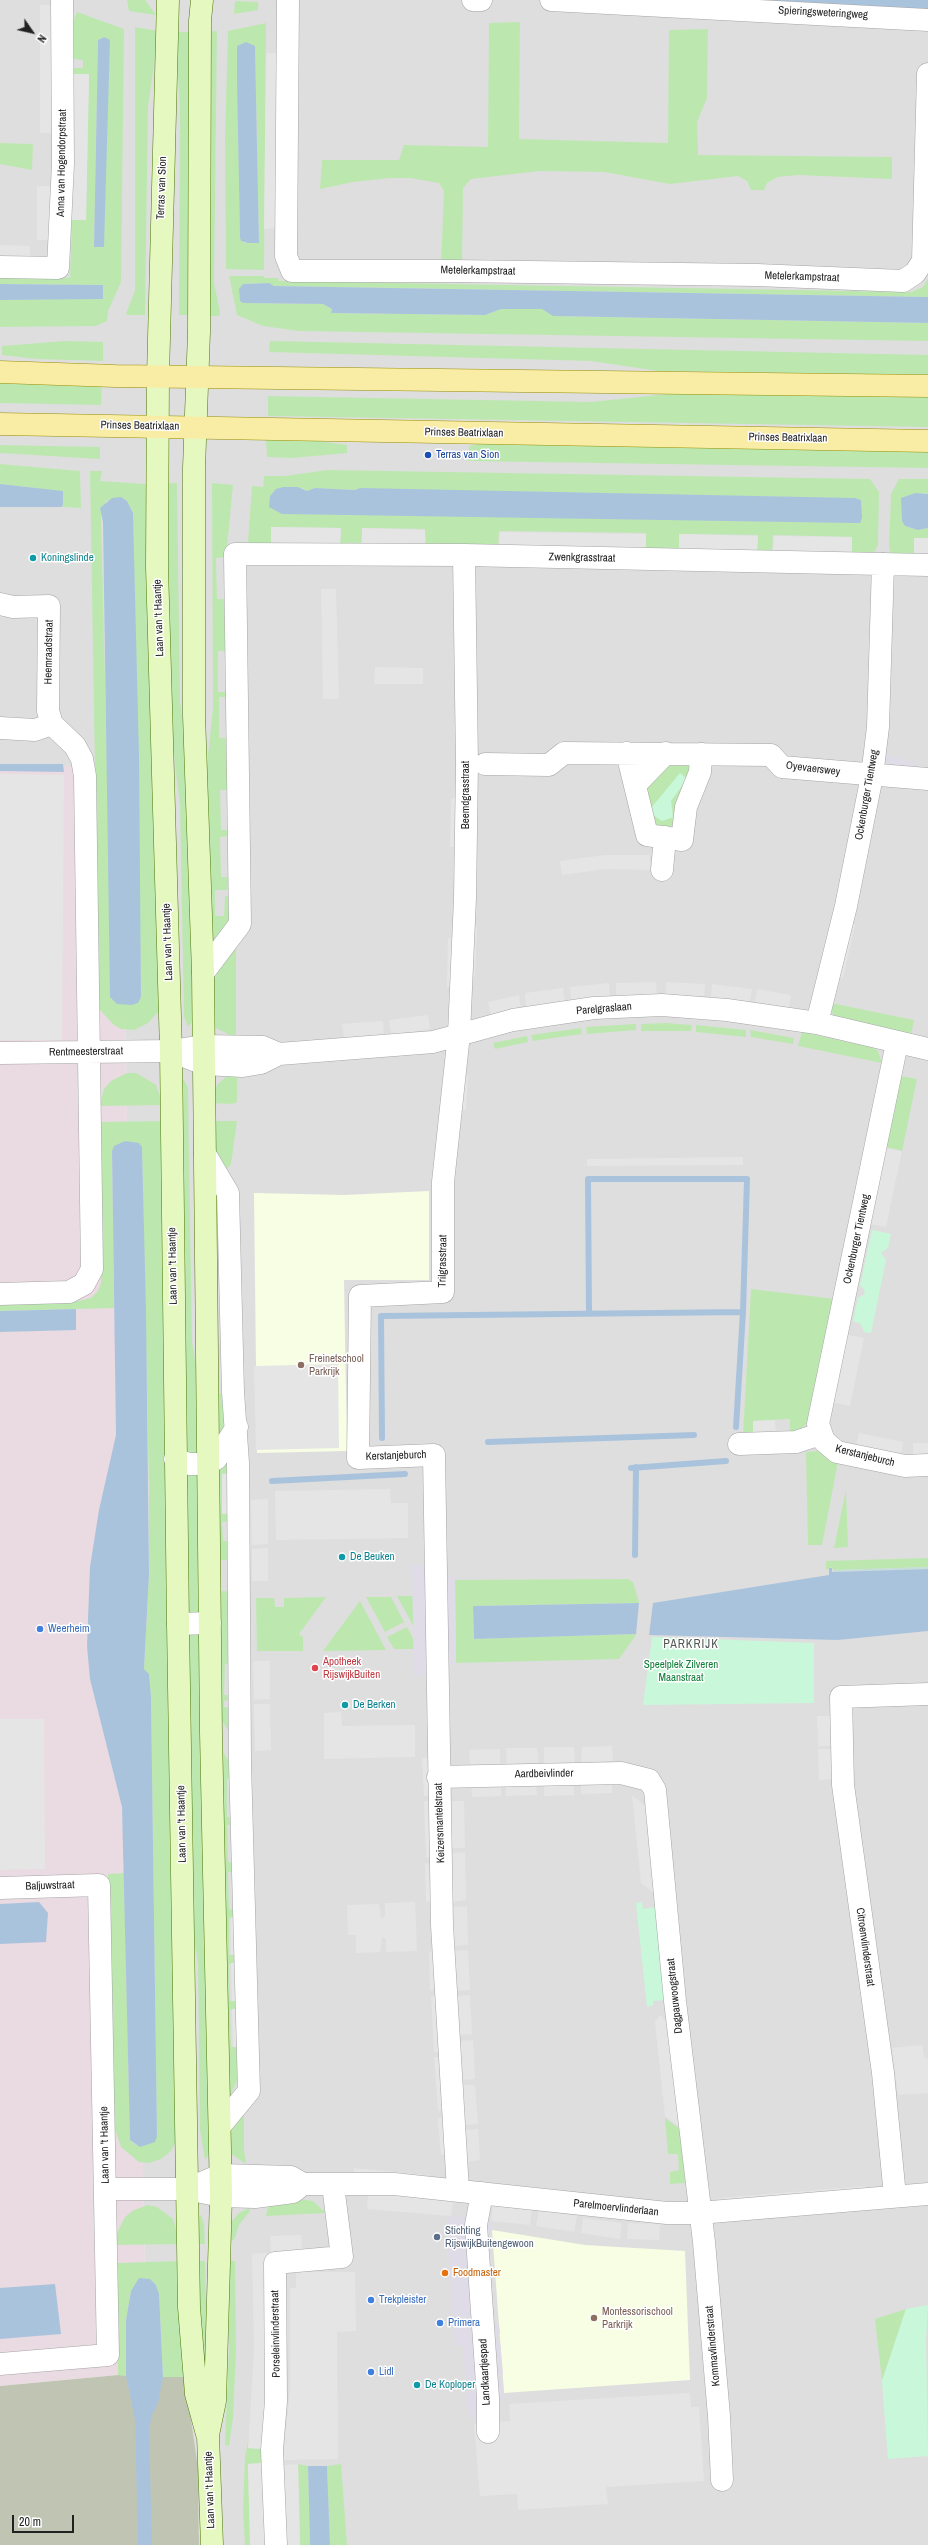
<!DOCTYPE html>
<html>
<head>
<meta charset="utf-8">
<style>
	body { margin:0 }
	#map { position:relative; width:928px; height:2545px; overflow:hidden; background:#f1f0e8; font-family:"Archivo Narrow",sans-serif }
	canvas { display:block }
	.north { position:absolute; left:12px; top:12px; width:40px; height:40px; -webkit-text-stroke:3px #fff; paint-order:stroke; rotate:124deg; font-size:11px; font-weight:700; line-height:16px; text-align:center; color:#212121 }
	.north::after { content:''; display:block; margin:auto; width:14px; height:18px; background:#212121; clip-path:polygon(50% 0,100% 100%,50% 72%,0 100%) }
	.scale { position:absolute; left:12px; top:2515px; width:62px; height:18px; box-sizing:border-box; border:2px solid #212121; border-top:0; padding-left:5px; font-size:12px; line-height:14px; white-space:nowrap; color:#212121; -webkit-text-stroke:3px #fff; paint-order:stroke }
</style>
</head>
<body>
<div id="map">
<canvas width="928" height="2545"></canvas>
<div class="north">N</div>
<div class="scale">20 m</div>
</div>
<script>
const context = document.querySelector('canvas').getContext('2d');
context.lineJoin = 'round';
function fillPath(path, color) {
  context.fillStyle = color;
  context.fill(path, 'evenodd');
}
function toPath(rows) {
  const path = new Path2D();
  for (const r of rows) {
    path.moveTo(r[0], r[1]);
    for (let i = 2; i < r.length; i += 2) path.lineTo(r[i], r[i + 1]);
  }
  return path;
}
function stroke(path, color, width, dash) {
  context.strokeStyle = color;
  context.lineWidth = width;
  context.lineCap = dash ? 'butt' : 'round';
  context.setLineDash(dash || []);
  context.stroke(path);
}
function label(font, color, halo, rows, align = 'center') {
  context.font = font + ' "Archivo Narrow",sans-serif';
  context.lineWidth = 3;
  context.setLineDash([]);
  context.textBaseline = 'middle';
  context.strokeStyle = halo;
  context.fillStyle = color;
  for (const [text, x, y, turn = 0] of rows) {
    context.save();
    context.translate(x, y);
    context.rotate((+turn || 0) * Math.PI / 180);
    context.textAlign = isNaN(turn) ? turn : align;
    if (halo) context.strokeText(text, 0, 0);
    context.fillText(text, 0, 0);
    context.restore();
  }
}
fillPath(toPath([
	[0,0,928,0,928,2545,199,2545,199,2512,147,2376,138,1916,122,767,0,766]
]), '#dfdede');
fillPath(toPath([
	[0,766,122,766,138,1916,147,2376,118,2375,0,2386]
]), '#eadae2');
fillPath(toPath([
	[429,1191,429,1280,344,1280,347,1451,257,1453,254,1193,344,1195],
	[492,2230,585,2245,685,2251,690,2380,504,2393]
]), '#f7fee4');
fillPath(toPath([
	[118,2375,185,2377,198,2469,199,2545,0,2545,0,2386]
]), '#c0c5b3');
fillPath(toPath([
	[127,0,145,0,156,15,129,11],
	[235,1,258,2,258,10,234,14],
	[77,12,124,29,121,282,108,311,107,321,96,326,0,327,0,300,103,298,103,285,0,284,0,277,70,278,72,220,86,220,89,74,73,74,73,68,83,68,83,60,73,59,74,19],
	[104,37,104,247,94,247,98,40],
	[520,22,519,139,668,143,669,30,708,29,707,98,697,122,698,155,892,157,892,179,798,175,778,177,767,183,764,190,751,190,747,181,738,176,670,184,604,172,539,171,471,179,463,188,462,264,441,263,444,191,439,183,410,178,390,178,353,182,320,189,322,160,399,160,404,145,488,147,489,23],
	[266,23,264,270,226,269,225,138,228,31],
	[237,46,255,46,259,243,244,243,240,237],
	[135,27,159,31,148,106,145,315,128,315,126,313,135,291],
	[217,31,214,283,220,312,219,316,208,316,204,32],
	[175,32,193,32,188,315,179,315,180,107],
	[0,143,33,144,32,170,0,164],
	[229,276,264,276,264,278,278,278,279,281,911,292,923,287,928,279,928,297,274,286,268,283,243,284,243,303,323,304,332,309,331,313,485,315,501,309,542,309,554,316,928,323,928,341,299,331,263,326,237,315],
	[65,341,103,342,103,361,36,359,2,355,2,346],
	[270,341,928,355,928,375,658,371,591,361,269,352],
	[0,382,102,383,101,405,0,403],
	[677,393,928,397,928,427,268,416,268,396,591,402],
	[266,440,311,440,347,445,347,453,292,458,267,457],
	[484,443,928,450,928,468,468,461,469,446],
	[0,445,100,447,100,459,0,453],
	[0,464,80,471,81,508,62,507,63,504,36,488,0,484],
	[327,470,870,479,879,492,878,545,875,551,869,555,851,553,852,537,773,535,772,553,757,552,758,535,680,534,679,551,646,550,646,533,499,531,498,548,426,549,425,529,362,528,361,546,340,545,341,528,271,527,271,544,253,545,248,542,252,486,263,487,264,476,285,476],
	[302,488,307,491,315,488,355,490,272,492],
	[90,471,102,471,100,481,146,484,150,492,159,1011,148,1023,134,1030,121,1029,114,1025,99,1009],
	[121,497,127,501,133,513,141,997,107,769,101,514,106,501],
	[899,479,928,479,928,494,923,493,905,526,918,530,928,528,928,538,914,538,914,554,895,555,890,551,889,546,891,494],
	[167,483,177,483,180,701,190,778,195,1011,192,1022,188,1027,184,1017,180,805,169,714],
	[212,483,233,485,226,557,216,558,217,599,227,599,228,651,218,651,218,692,228,692,228,697,219,697,219,738,229,738,229,790,220,790,221,830,229,830,229,836,220,837,221,877,231,877,231,890,215,890,215,916,224,916,225,896,231,896,229,920,212,952,205,785,213,707],
	[665,763,697,763,678,831,652,825,643,786],
	[236,946,236,1038,216,1028,210,1019,209,989,231,947],
	[831,1003,914,1020,911,1035,834,1016,830,1008],
	[666,1023,692,1025,691,1031,641,1031,641,1024],
	[636,1024,636,1030,587,1034,586,1027],
	[696,1025,746,1030,746,1037,696,1032],
	[581,1028,582,1034,533,1041,531,1035],
	[750,1030,794,1038,793,1044,751,1037],
	[802,1032,874,1048,878,1051,882,1063,798,1046],
	[527,1036,528,1042,495,1049,493,1043],
	[127,1073,136,1073,156,1085,163,1105,99,1106,104,1089,111,1081],
	[237,1073,237,1102,232,1104,211,1103,212,1094,218,1084,227,1076],
	[900,1076,917,1079,902,1151,886,1147],
	[183,1078,188,1088,192,1342,200,1389,199,1452,196,1454,187,1454,179,1087],
	[164,1121,177,2139,171,2151,161,2159,149,2163,139,2162,121,2147,114,2126,108,1874,124,1873,130,2140,136,2145,157,2136,151,1697,149,1675,144,1670,149,1574,149,1488,142,1147,112,1151,114,1308,0,1311,0,1303,78,1301,91,1298,98,1291,101,1283,100,1122],
	[211,1121,237,1121,231,1164,224,1172,216,1157],
	[751,1289,835,1299,809,1421,801,1429,790,1432,790,1419,753,1421,753,1435,743,1436],
	[214,1394,222,1394,226,1426,217,1440],
	[818,1451,838,1462,822,1545,808,1545,806,1452],
	[229,1452,231,1473,222,1475,222,1514,231,1513,231,1521,222,1522,223,1541,232,1541,232,1560,220,1560,220,1591,233,1592,233,1663,225,1664,224,1695,228,1695,228,1700,224,1701,224,1707,231,1708,234,1740,221,1719,217,1466],
	[183,1471,201,1471,203,1615,185,1615],
	[846,1490,848,1547,834,1548],
	[928,1558,928,1567,833,1570,832,1567,826,1570,826,1561],
	[628,1579,633,1582,639,1602,636,1635,619,1659,456,1663,455,1580],
	[639,1603,636,1634,474,1639,473,1606],
	[397,1596,413,1596,414,1627],
	[326,1597,299,1634,303,1637,303,1651,257,1651,256,1598,274,1598,275,1607,284,1607,284,1598],
	[366,1597,391,1597,404,1622,385,1632],
	[360,1601,386,1650,323,1651],
	[407,1627,414,1640,414,1649,394,1649,387,1637],
	[186,1634,204,1635,210,2152,205,2160,200,2130,198,1962,190,1915],
	[222,1750,234,1770,235,1779,227,1779,227,1817,235,1817,235,1825,227,1825,228,1862,236,1863,236,1871,228,1872,229,1909,237,1910,237,1917,229,1918,229,1955,238,1955,238,1963,229,1964,230,2001,239,2001,239,2009,230,2010,231,2047,240,2047,238,2079,227,2102],
	[244,2110,244,2149,246,2164,230,2153,227,2134],
	[665,2118,681,2130,685,2183,670,2184,670,2172,679,2170,678,2154,668,2154],
	[300,2199,313,2201,326,2213,266,2216,268,2206],
	[148,2205,157,2207,173,2219,180,2244,116,2245,116,2235,125,2217,134,2210],
	[249,2208,250,2211,239,2225,235,2238,229,2244,229,2228,231,2222,239,2213],
	[201,2215,204,2224,205,2244,194,2244,198,2216],
	[181,2261,185,2377,163,2377,159,2294,156,2285,150,2279,131,2291,126,2320,126,2376,118,2375,117,2263],
	[195,2261,205,2261,209,2415],
	[227,2261,235,2261,236,2353,233,2418,229,2446,225,2445,229,2346],
	[906,2309,882,2381,875,2319],
	[251,2427,248,2448,263,2449,263,2463,248,2464,250,2545,245,2545,243,2511,245,2457],
	[298,2464,308,2466,310,2545,300,2545],
	[341,2464,347,2545,330,2545,327,2466]
]), '#bce8b0');
fillPath(toPath([
	[928,1567,928,1569,833,1572,833,1570]
]), '#c6deda');
fillPath(toPath([
	[680,773,687,779,671,801,673,817,662,821,653,815,651,808],
	[872,1230,891,1234,888,1248,881,1253,886,1260,871,1333,864,1332,861,1324,853,1321,858,1298,865,1294,864,1289,860,1286],
	[652,1637,814,1643,814,1703,643,1705],
	[642,1902,643,1909,656,1907,665,2000,653,2001,653,2005,647,2007,636,1903],
	[928,2305,926,2340,928,2456,888,2459,882,2381,906,2309]
]), '#c8f8d9');
fillPath(toPath([
	[40,5,54,5,54,133,40,133],
	[266,53,280,53,278,228,264,229],
	[73,74,89,74,86,220,72,220],
	[37,186,53,186,53,240,37,240],
	[0,245,30,246,30,260,0,259],
	[271,527,341,528,340,545,271,544],
	[362,528,425,530,425,547,362,545],
	[500,532,646,534,646,550,499,548],
	[679,534,758,536,757,552,679,551],
	[774,536,852,537,852,554,773,552],
	[914,538,928,538,928,555,914,554],
	[321,589,336,589,339,699,323,699],
	[375,667,423,668,423,684,374,684],
	[0,774,64,775,62,1040,0,1040],
	[457,798,456,847,450,847,451,799],
	[605,855,650,855,650,870,606,869,562,875,560,861],
	[849,924,855,925,843,978,837,976],
	[471,927,477,927,475,976,470,976],
	[448,938,454,938,453,987,447,987],
	[656,982,657,995,616,996,616,983],
	[666,982,705,984,704,997,665,995],
	[609,983,610,997,571,1001,570,987],
	[712,984,752,989,750,1002,711,997],
	[563,988,565,1002,526,1008,525,993],
	[757,989,791,995,789,1008,755,1002],
	[519,995,521,1009,491,1015,488,1002],
	[428,1015,430,1029,391,1035,389,1020],
	[383,1021,384,1035,344,1038,342,1024],
	[463,1076,468,1077,466,1110,460,1110],
	[885,1148,902,1151,886,1227,870,1224],
	[743,1157,743,1165,587,1166,587,1159],
	[847,1335,864,1338,850,1406,834,1403],
	[338,1364,339,1448,256,1450,254,1366],
	[775,1420,776,1434,753,1435,753,1421],
	[859,1433,903,1442,901,1455,856,1446],
	[913,1443,928,1443,928,1456,913,1456],
	[231,1473,231,1513,222,1514,222,1474],
	[390,1489,391,1503,408,1503,408,1538,276,1540,275,1491],
	[268,1499,268,1544,252,1545,251,1500],
	[268,1548,268,1581,252,1581,252,1549],
	[253,1661,270,1661,270,1699,254,1700],
	[254,1704,270,1704,271,1750,255,1751],
	[341,1712,342,1726,415,1725,415,1757,324,1759,324,1713],
	[817,1716,833,1716,834,1746,818,1746],
	[0,1719,44,1719,45,1869,0,1870],
	[612,1746,613,1761,581,1762,582,1747],
	[544,1747,574,1747,575,1763,544,1763],
	[506,1748,537,1748,538,1763,507,1764],
	[500,1749,500,1765,470,1766,469,1750],
	[818,1749,834,1749,835,1779,819,1780],
	[422,1758,429,1758,430,1795,424,1796],
	[612,1780,612,1793,581,1794,581,1783,574,1783,574,1795,544,1796,544,1782],
	[536,1781,537,1795,506,1796,506,1784,501,1784,501,1796,472,1797,471,1783],
	[632,1795,650,1810,659,1897,641,1883],
	[424,1801,430,1801,432,1857,426,1858],
	[447,1801,464,1801,465,1848,451,1848,451,1853,465,1852,466,1900,453,1902,453,1907,467,1906,468,1945,454,1946,454,1951,468,1950,470,1990,457,1991,457,1996,470,1995,472,2034,458,2035,459,2041,473,2040,475,2079,461,2080,461,2085,475,2085,478,2124,465,2125,465,2130,478,2129,480,2160,465,2162,461,2108],
	[425,1863,431,1864,433,1901,426,1902],
	[415,1902,417,1951,386,1952,386,1939,382,1937,380,1952,356,1953,356,1935,348,1935,347,1905,379,1904,381,1918,385,1916,385,1903],
	[231,1917,237,1917,238,1955,231,1955],
	[429,1952,435,1952,437,1990,430,1991],
	[231,1963,238,1963,239,2001,232,2001],
	[437,1995,440,2052,434,2052,431,1996],
	[232,2009,239,2009,240,2047,233,2047],
	[660,2015,672,2025,683,2130,665,2116,655,2022],
	[922,2045,924,2057,928,2059,928,2093,898,2095,892,2048],
	[434,2057,440,2057,444,2110,438,2111],
	[438,2118,445,2118,448,2155,441,2155],
	[354,2168,427,2175,427,2181,353,2175],
	[867,2186,867,2193,719,2204,719,2198],
	[368,2193,453,2200,451,2216,367,2209],
	[493,2204,532,2209,530,2225,491,2221],
	[539,2210,577,2216,574,2232,536,2226],
	[583,2218,622,2223,620,2239,581,2233],
	[628,2223,660,2224,659,2240,627,2239],
	[301,2235,302,2251,271,2252,270,2236],
	[267,2253,268,2354,263,2449,248,2448,254,2350,252,2254],
	[296,2272,355,2272,356,2331,337,2332,338,2459,283,2460,290,2390,290,2288,296,2288],
	[690,2393,691,2407,699,2407,704,2481,606,2487,608,2504,518,2510,517,2494,480,2496,474,2424,510,2421,509,2404],
	[263,2463,265,2545,250,2545,248,2464],
	[298,2464,300,2545,286,2545,284,2465]
]), '#e5e5e5');
fillPath(toPath([
	[883,755,899,757,926,770,925,782,914,790,879,786],
	[447,1564,446,1576,454,1576,455,1580,456,1665,445,1665,437,1675,414,1676,412,1565],
	[468,2202,485,2220,491,2221,492,2230,487,2233,493,2324,499,2325,500,2334,494,2335,495,2342,500,2342,503,2374,497,2375,497,2380,503,2382,504,2393,504,2401,499,2401,500,2420,474,2422,473,2417,469,2417,463,2345,455,2346,446,2224,451,2216,466,2217]
]), '#dfdce7');
fillPath(toPath([
	[714,0,928,0,928,10],
	[104,37,110,40,104,247,94,247,98,40],
	[246,42,255,46,259,243,248,243,241,241,240,237,237,80,237,46],
	[269,283,274,286,928,297,928,323,553,316,542,309,501,309,485,315,331,313,332,309,323,304,243,303,240,301,239,289,243,284],
	[0,284,103,285,103,299,0,300],
	[0,484,63,491,63,504,62,507,0,507],
	[283,487,298,487,307,491,315,488,355,490,360,488,855,498,861,500,862,518,860,523,853,523,282,514,269,507,270,496,276,489],
	[915,493,928,494,928,528,918,530,905,526,902,521,901,498],
	[121,497,127,501,133,513,139,756,141,997,138,1003,132,1005,117,1004,110,997,103,522,100,508,112,498],
	[0,764,63,764,64,772,0,771],
	[125,1141,139,1143,142,1147,146,1310,149,1574,144,1669,149,1674,151,1697,157,2136,155,2142,140,2147,130,2140,122,1807,90,1679,87,1646,90,1567,99,1510,116,1435,112,1151,114,1146],
	[76,1309,76,1330,0,1332,0,1311],
	[829,1568,832,1568,832,1572,928,1569,928,1631,838,1640,649,1635,653,1603,829,1575],
	[639,1603,636,1634,474,1639,473,1606],
	[39,1902,48,1913,46,1942,0,1944,0,1904],
	[139,2278,150,2279,156,2285,159,2294,163,2377,158,2403,152,2415,149,2429,152,2545,138,2545,135,2420,126,2376,126,2320,131,2291],
	[55,2284,61,2334,0,2339,0,2288],
	[308,2466,327,2466,330,2545,310,2545]
]), '#aac3dc');
stroke(toPath([
	[589,1313,588,1179,747,1179,743,1312,736,1427],
	[382,1438,381,1316,743,1312],
	[488,1442,694,1435],
	[631,1468,726,1461],
	[272,1481,405,1474],
	[635,1555,636,1467]
]), '#aac3dc', 6);
const street = toPath([
	[288,0,286,256,292,271,452,271,757,275,903,281,915,273,923,261,928,261],
	[473,0,481,0],
	[551,0,928,20],
	[923,261,928,74],
	[0,267,58,268,63,163,62,0],
	[0,604,13,607,49,606,48,711,52,724,75,746,82,759,85,776,92,1269,84,1284,69,1292,0,1294],
	[0,728,35,730,52,724],
	[627,753,647,835,682,840,686,807,700,772,701,754],
	[485,764,549,765,564,753,771,755,782,767,928,779],
	[635,785,666,753],
	[662,870,665,837],
	[203,973,240,924,235,554,464,555,928,565],
	[817,1023,846,906,872,776,878,727,883,564],
	[897,1043,818,1424,824,1441,837,1452,905,1466,928,1465],
	[171,1051,204,1064,243,1066,261,1063,279,1054,433,1042,513,1020,594,1008,662,1005,727,1010,817,1023,928,1049],
	[0,1053,171,1051,203,1046,263,1047,279,1054],
	[205,1154,228,1193,233,1392,238,1463,240,1762,249,2091,220,2126],
	[739,1444,796,1442,820,1434],
	[175,1459,189,1464,207,1464,216,1459,237,1427],
	[178,1624,210,1623],
	[438,1777,621,1773,649,1780,655,1790,675,2001,704,2242,719,2416,722,2480],
	[0,1888,99,1885,108,2355,0,2364],
	[106,2189,187,2189,221,2196,255,2197,293,2192,303,2184],
	[187,2189,221,2175,291,2177,303,2184,394,2184,667,2213,699,2213,928,2194],
	[458,2190,442,1925,434,1455,358,1458,360,1296,443,1292,443,1182,459,1034,465,898,467,764,464,555],
	[482,2193,476,2225,488,2398,488,2432],
	[895,2196,883,2073,843,1785,841,1697,928,1694],
	[276,2545,272,2450,276,2401,275,2263,342,2257,333,2185]
]);
const secondary = toPath([
	[168,0,158,376,157,567,171,1051,178,1624,189,2307,196,2394,207,2434],
	[202,0,200,21,199,332,194,468,194,715,203,973,211,1733,221,2196,215,2401,208,2435,212,2545]
]);
const primary = toPath([
	[0,372,115,376,928,386],
	[0,424,928,441]
]);
stroke(street, '#a5a5a5', 23);
stroke(secondary, '#4c7709', 23);
stroke(primary, '#989106', 23);
stroke(street, '#fff', 22);
stroke(secondary, '#e5f8bf', 22);
stroke(primary, '#f9eca5', 22);
for (const [x, y, r, color] of [
	[428,455,4,"#1a4fb4"],
	[33,558,4,"#0f9aa8"],
	[301,1365,4,"#8d6e63"],
	[342,1557,4,"#0f9aa8"],
	[40,1629,4,"#3f7fe0"],
	[315,1668,4,"#e0444e"],
	[345,1705,4,"#0f9aa8"],
	[437,2237,4,"#5c6f8a"],
	[445,2273,4,"#e8710a"],
	[371,2300,4,"#3f7fe0"],
	[594,2318,4,"#8d6e63"],
	[440,2323,4,"#3f7fe0"],
	[371,2372,4,"#3f7fe0"],
	[417,2385,4,"#0f9aa8"]
]) {
  const dot = new Path2D();
  dot.arc(x, y, r, 0, 2 * Math.PI);
  context.fillStyle = color;
  context.fill(dot);
  stroke(dot, '#fff', 1.5);
}
label('11px', '#212121', '#fff', [
	["Spieringsweteringweg",823,13,3],
	["Anna van Hogendorpstraat",62,163,-89],
	["Terras van Sion",162,188,-88],
	["Metelerkampstraat",478,271,1],
	["Metelerkampstraat",802,277,2],
	["Prinses Beatrixlaan",140,426,1],
	["Prinses Beatrixlaan",464,433,1],
	["Prinses Beatrixlaan",788,438,1],
	["Zwenkgrasstraat",582,558,1],
	["Laan van 't Haantje",159,618,-92],
	["Heemraadstraat",49,652,-89],
	["Oyevaerswey",813,769,7],
	["Beemdgrasstraat",466,795,-90],
	["Ockenburger Tientweg",867,795,-80],
	["Laan van 't Haantje",168,942,-92],
	["Parelgraslaan",604,1009,-5],
	["Rentmeesterstraat",86,1052,-1],
	["Ockenburger Tientweg",857,1239,-78],
	["Trilgrasstraat",443,1261,-89],
	["Laan van 't Haantje",173,1266,-91],
	["Kerstanjeburch",396,1456,-2],
	["Kerstanjeburch",865,1456,14],
	["Aardbeivlinder",544,1774,-1],
	["Keizersmantelstraat",440,1823,-92],
	["Laan van 't Haantje",182,1824,-91],
	["Baljuwstraat",50,1886,-2],
	["Citroenvlinderstraat",865,1947,82],
	["Dagpauwoogstraat",675,1996,-96],
	["Laan van 't Haantje",105,2145,-91],
	["Parelmoervlinderlaan",616,2208,6],
	["Porseleinvlinderstraat",276,2334,-91],
	["Kommavlinderstraat",713,2346,-95],
	["Landkaartjespad",485,2372,-93],
	["Laan van 't Haantje",210,2490,-92]
]);
label('11px', '#164399', '#fff', [
	["Terras van Sion",436,455]
], 'left');
label('11px', '#0d838f', '#fff', [
	["Koningslinde",41,558],
	["De Beuken",350,1557],
	["De Berken",353,1705],
	["De Koploper",425,2385]
], 'left');
label('11px', '#785e54', '#fff', [
	["Freinetschool",309,1359],
	["Parkrijk",309,1372],
	["Montessorischool",602,2312],
	["Parkrijk",602,2325]
], 'left');
label('11px', '#366cbe', '#fff', [
	["Weerheim",48,1629],
	["Trekpleister",379,2300],
	["Primera",448,2323],
	["Lidl",379,2372]
], 'left');
label('11px', '#be3a42', '#fff', [
	["Apotheek",323,1662],
	["RijswijkBuiten",323,1675]
], 'left');
label('11px', '#107e38', '#fff', [
	["Speelplek Zilveren",681,1665],
	["Maanstraat",681,1678]
]);
label('11px', '#4e5e75', '#fff', [
	["Stichting",445,2231],
	["RijswijkBuitengewoon",445,2244]
], 'left');
label('11px', '#c56008', '#fff', [
	["Foodmaster",453,2273]
], 'left');
context.letterSpacing = '1px';
label('12px', '#545454', '#fff', [
	["PARKRIJK",691,1645]
]);
context.letterSpacing = '0px';
</script>
</body>
</html>
